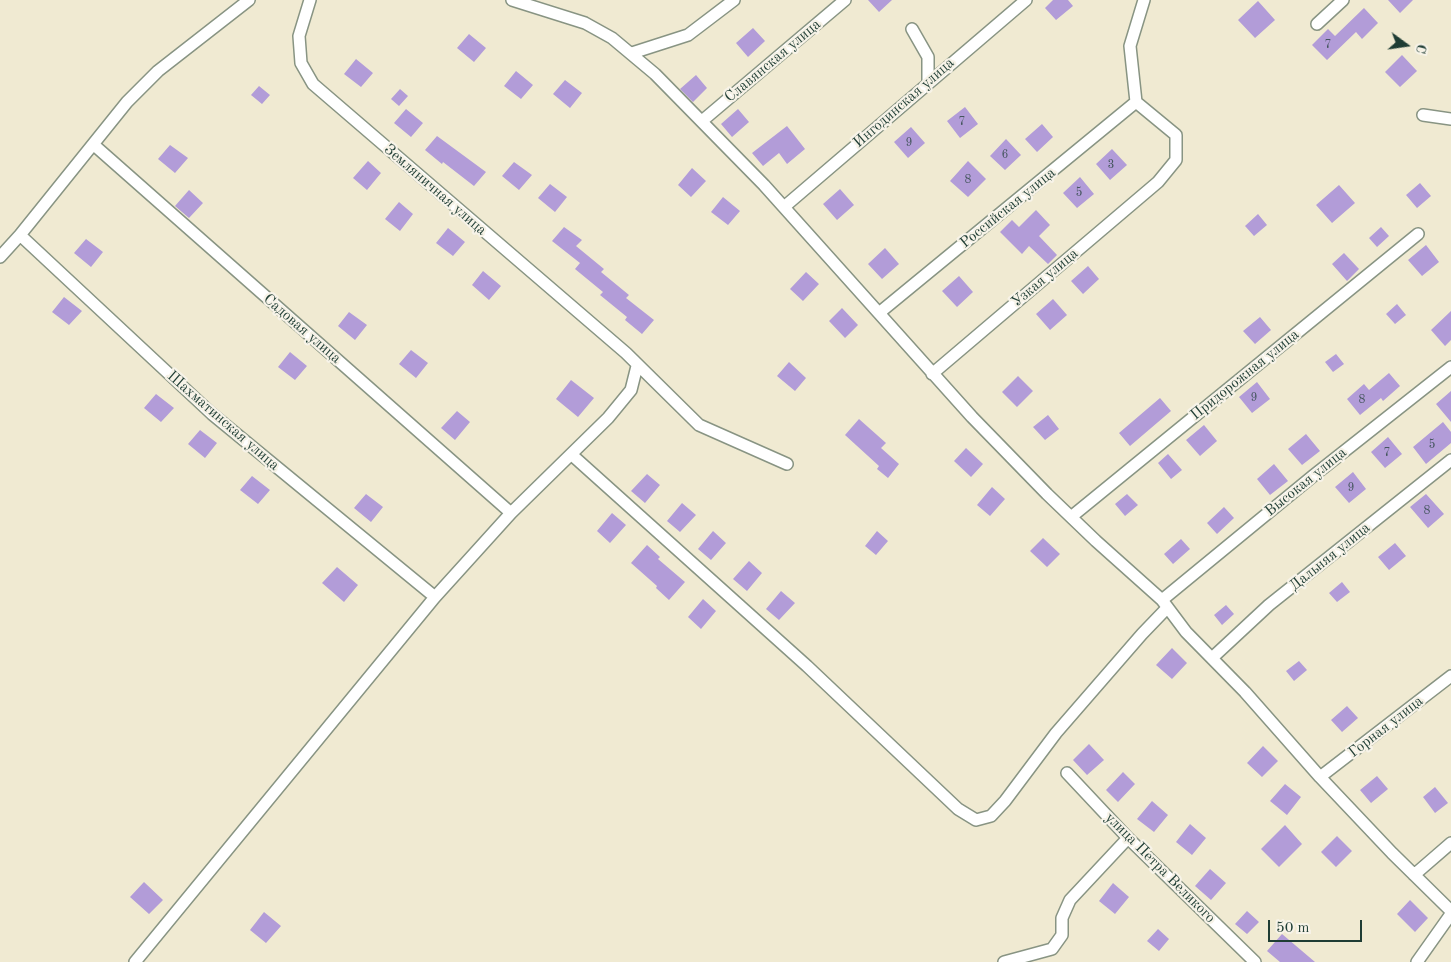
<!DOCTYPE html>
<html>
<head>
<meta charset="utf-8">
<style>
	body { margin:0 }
	#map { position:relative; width:1451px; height:962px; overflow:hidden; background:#f0ead2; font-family:"Old Standard TT",serif }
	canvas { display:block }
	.north { position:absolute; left:1381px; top:20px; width:50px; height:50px; -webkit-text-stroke:4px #f7f3e8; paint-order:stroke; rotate:104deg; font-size:14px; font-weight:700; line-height:20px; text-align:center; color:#1f3d34 }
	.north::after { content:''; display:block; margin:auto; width:18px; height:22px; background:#1f3d34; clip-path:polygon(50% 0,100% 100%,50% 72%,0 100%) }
	.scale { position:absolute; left:1268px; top:920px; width:94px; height:22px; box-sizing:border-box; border:2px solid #1f3d34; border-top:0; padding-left:6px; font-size:15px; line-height:18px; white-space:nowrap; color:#1f3d34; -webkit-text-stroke:4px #f7f3e8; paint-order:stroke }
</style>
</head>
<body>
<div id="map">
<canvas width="1451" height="962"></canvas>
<div class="north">С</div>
<div class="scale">50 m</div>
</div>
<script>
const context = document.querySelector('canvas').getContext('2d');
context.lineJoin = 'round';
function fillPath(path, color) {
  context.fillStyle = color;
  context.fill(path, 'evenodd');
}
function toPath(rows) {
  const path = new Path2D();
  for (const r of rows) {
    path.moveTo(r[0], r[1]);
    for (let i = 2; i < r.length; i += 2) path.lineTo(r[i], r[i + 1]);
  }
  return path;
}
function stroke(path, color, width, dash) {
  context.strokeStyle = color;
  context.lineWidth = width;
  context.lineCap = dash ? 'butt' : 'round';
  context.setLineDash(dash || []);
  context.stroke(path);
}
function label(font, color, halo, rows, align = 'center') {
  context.font = font + ' "Old Standard TT",serif';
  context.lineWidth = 4.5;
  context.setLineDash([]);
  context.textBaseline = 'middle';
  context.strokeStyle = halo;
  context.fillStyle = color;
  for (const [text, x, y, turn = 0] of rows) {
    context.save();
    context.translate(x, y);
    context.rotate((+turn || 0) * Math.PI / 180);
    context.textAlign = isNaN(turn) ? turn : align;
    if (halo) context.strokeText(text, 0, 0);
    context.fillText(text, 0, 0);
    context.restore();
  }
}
fillPath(toPath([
	[868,0,892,0,879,12],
	[1053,0,1068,0,1073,6,1056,20,1045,8],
	[1388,0,1413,0,1400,13],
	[1258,1,1275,20,1255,38,1238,20],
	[1364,8,1378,23,1362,39,1356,32,1327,60,1312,45,1328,29,1335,36],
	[753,28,765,41,748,57,736,43],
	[469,34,486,48,474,62,457,48],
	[1402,55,1417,71,1400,87,1385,72],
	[356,59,373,73,361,87,344,74],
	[516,71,533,85,521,99,504,86],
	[696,75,707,88,693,102,680,89],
	[565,80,582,93,570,108,553,94],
	[259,86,270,95,262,104,251,95],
	[400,89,408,96,399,106,391,99],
	[965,107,978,124,960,138,947,121],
	[406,109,423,123,411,137,394,123],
	[738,109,749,122,732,137,721,124],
	[1042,124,1053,137,1037,152,1025,139],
	[787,126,805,149,787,164,779,153,763,166,752,153],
	[911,127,925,143,908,158,894,142],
	[437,136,486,172,474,186,443,162,442,164,425,150],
	[1006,139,1021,155,1005,170,990,156],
	[170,145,188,158,175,173,158,159],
	[1112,149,1127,165,1110,180,1096,164],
	[368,161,381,173,367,190,353,178],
	[968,161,986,179,968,197,950,181],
	[514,162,532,175,519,190,502,176],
	[692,168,706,181,691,197,678,185],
	[1080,177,1094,194,1077,208,1063,193],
	[1420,183,1431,196,1417,208,1406,195],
	[550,184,567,197,555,212,538,198],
	[1339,185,1355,203,1332,223,1316,205],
	[840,189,854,205,837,220,823,204],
	[189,190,203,203,189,218,175,206],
	[723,197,740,211,728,225,711,212],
	[399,202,413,214,400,231,385,219],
	[1036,210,1050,225,1039,236,1057,255,1048,264,1029,246,1022,254,1000,232,1012,220,1019,227],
	[1258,214,1267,225,1254,236,1245,226],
	[564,227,582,240,576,246,604,269,601,272,629,295,626,298,654,320,642,334,625,320,627,317,600,295,603,292,575,269,580,263,552,241],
	[1381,227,1389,236,1377,247,1369,238],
	[448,228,465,242,453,256,436,243],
	[86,239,103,252,91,267,74,253],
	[1426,245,1439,262,1422,276,1408,260],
	[885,248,899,264,882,279,868,264],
	[1344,253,1359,269,1347,281,1332,264],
	[1088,266,1099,279,1083,294,1071,281],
	[483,271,501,286,489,300,472,285],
	[806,272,819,284,803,301,790,289],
	[959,276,973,292,957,307,942,291],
	[64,297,82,311,69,325,52,312],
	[1053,299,1067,315,1050,330,1036,314],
	[1397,304,1406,315,1395,324,1386,314],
	[842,308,858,325,845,338,829,321],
	[1451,311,1451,340,1445,346,1431,330],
	[349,312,367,325,355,340,338,326],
	[1260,317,1271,330,1255,344,1243,331],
	[411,350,428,363,416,378,399,364],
	[290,352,307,366,295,380,278,367],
	[1336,354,1344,364,1333,372,1325,362],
	[789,362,806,378,795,391,777,376],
	[1389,373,1400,386,1383,401,1381,398,1360,415,1347,399,1364,384,1369,390],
	[1018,376,1033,391,1017,407,1002,392],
	[571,380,594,398,578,417,556,399],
	[1257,382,1270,399,1252,413,1239,397],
	[1451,391,1451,422,1436,404],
	[156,394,174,408,161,422,144,408],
	[1160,398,1171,411,1130,446,1119,433],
	[457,411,470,422,455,440,441,428],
	[1048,415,1059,429,1045,440,1033,427],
	[859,419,886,443,881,448,899,464,888,478,877,469,879,466,845,435],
	[1443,422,1451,432,1451,443,1426,464,1413,447],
	[1204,425,1217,441,1200,456,1186,440],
	[200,430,217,443,205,458,188,444],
	[1306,434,1320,451,1302,465,1288,449],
	[1388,437,1402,454,1385,468,1371,452],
	[966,448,983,464,971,477,954,461],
	[1168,454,1182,470,1171,479,1158,463],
	[1274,464,1288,481,1270,495,1257,479],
	[1353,472,1366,489,1349,503,1335,487],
	[647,474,660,485,645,503,631,491],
	[252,476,270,490,258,504,240,490],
	[992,487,1005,499,990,516,977,505],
	[366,494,383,507,371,522,354,508],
	[1127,494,1138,505,1125,516,1115,504],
	[1426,494,1444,514,1428,528,1410,507],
	[682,503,696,515,680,532,667,521],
	[1224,507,1234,518,1217,534,1207,523],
	[612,513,626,525,610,543,597,531],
	[713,531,726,543,711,560,698,549],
	[877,531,888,541,876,555,865,546],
	[1043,538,1060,554,1047,567,1030,551],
	[1181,539,1190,549,1173,564,1164,554],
	[1395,543,1406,556,1389,570,1378,557],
	[647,545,660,557,658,559,685,582,669,600,656,588,657,586,631,563],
	[749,561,762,573,747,591,733,579],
	[337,567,358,585,344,602,322,583],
	[1342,582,1350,592,1337,602,1329,593],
	[781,591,795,603,779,620,766,609],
	[703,599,716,611,701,629,688,617],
	[1226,605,1234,614,1222,625,1214,615],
	[1172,648,1187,663,1172,679,1156,665],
	[1299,661,1307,670,1294,681,1286,671],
	[1347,706,1358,718,1342,732,1331,720],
	[1089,744,1104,760,1087,775,1073,760],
	[1263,746,1278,761,1262,777,1247,763],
	[1123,772,1135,784,1118,802,1106,790],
	[1377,776,1388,789,1371,803,1360,790],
	[1285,784,1301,797,1287,815,1270,801],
	[1435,787,1448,803,1435,813,1423,797],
	[1152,801,1168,815,1154,832,1137,819],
	[1190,824,1206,838,1192,855,1176,842],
	[1285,825,1302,844,1279,867,1261,849],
	[1337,836,1352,851,1336,867,1321,852],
	[1210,869,1226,883,1211,900,1195,886],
	[144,882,163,900,149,914,130,897],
	[1113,883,1129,897,1115,914,1099,901],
	[1410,900,1428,918,1415,932,1397,914],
	[1247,911,1259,922,1247,934,1235,924],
	[264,912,281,926,266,943,250,930],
	[1158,929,1169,939,1159,951,1147,941],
	[1282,934,1315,962,1280,962,1267,951]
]), '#b29cd8');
const street = toPath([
	[310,0,299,36,301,63,313,84,626,353,699,425,787,464],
	[512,0,585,23,612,38,655,74,764,185,972,417,1047,494,1096,541,1162,600,1186,632,1245,692,1320,777,1392,853,1451,911],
	[1317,24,1343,0],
	[912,29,928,57,928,83],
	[632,53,688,35,734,0],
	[1423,115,1451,119],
	[702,121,845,0],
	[94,145,511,513],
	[784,207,1026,0],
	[20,235,212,414,435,597],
	[0,257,20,235,127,102,158,71,249,0],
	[879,313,1136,102],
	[932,374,1158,182,1176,160,1176,135,1136,102,1130,46,1144,0],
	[572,455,807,666,958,809,976,820,991,816,1005,801,1056,733,1142,634,1167,608],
	[1071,517,1418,234],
	[1162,600,1313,476,1451,367],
	[1212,658,1269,605,1451,460],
	[1067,773,1128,838,1255,962],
	[1320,777,1451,676],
	[1414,875,1451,843],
	[135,962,435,597,511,513,608,418,631,390,637,366],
	[1004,962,1052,949,1062,935,1062,918,1070,900,1128,838],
	[1417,962,1451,914]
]);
stroke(street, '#889483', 14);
stroke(street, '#fff', 11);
label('12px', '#44555d', null, [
	["7",1328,45],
	["7",962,122],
	["9",909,143],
	["6",1005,155],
	["3",1111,165],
	["8",968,180],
	["5",1079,193],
	["9",1254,398],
	["8",1362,400],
	["5",1432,445],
	["7",1387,453],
	["9",1351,488],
	["8",1427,511]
]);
label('15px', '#1f3d34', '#f7f3e8', [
	["Славянская улица",773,61,-40],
	["Ингодинская улица",904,103,-41],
	["Земляничная улица",435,190,41],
	["Российская улица",1008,208,-39],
	["Узкая улица",1045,278,-40],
	["Садовая улица",302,329,41],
	["Придорожная улица",1245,375,-39],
	["Шахматинская улица",223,421,41],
	["Высокая улица",1306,482,-39],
	["Дальняя улица",1330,557,-39],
	["Горная улица",1386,727,-38],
	["улица Петра Великого",1160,868,45]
]);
</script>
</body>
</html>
